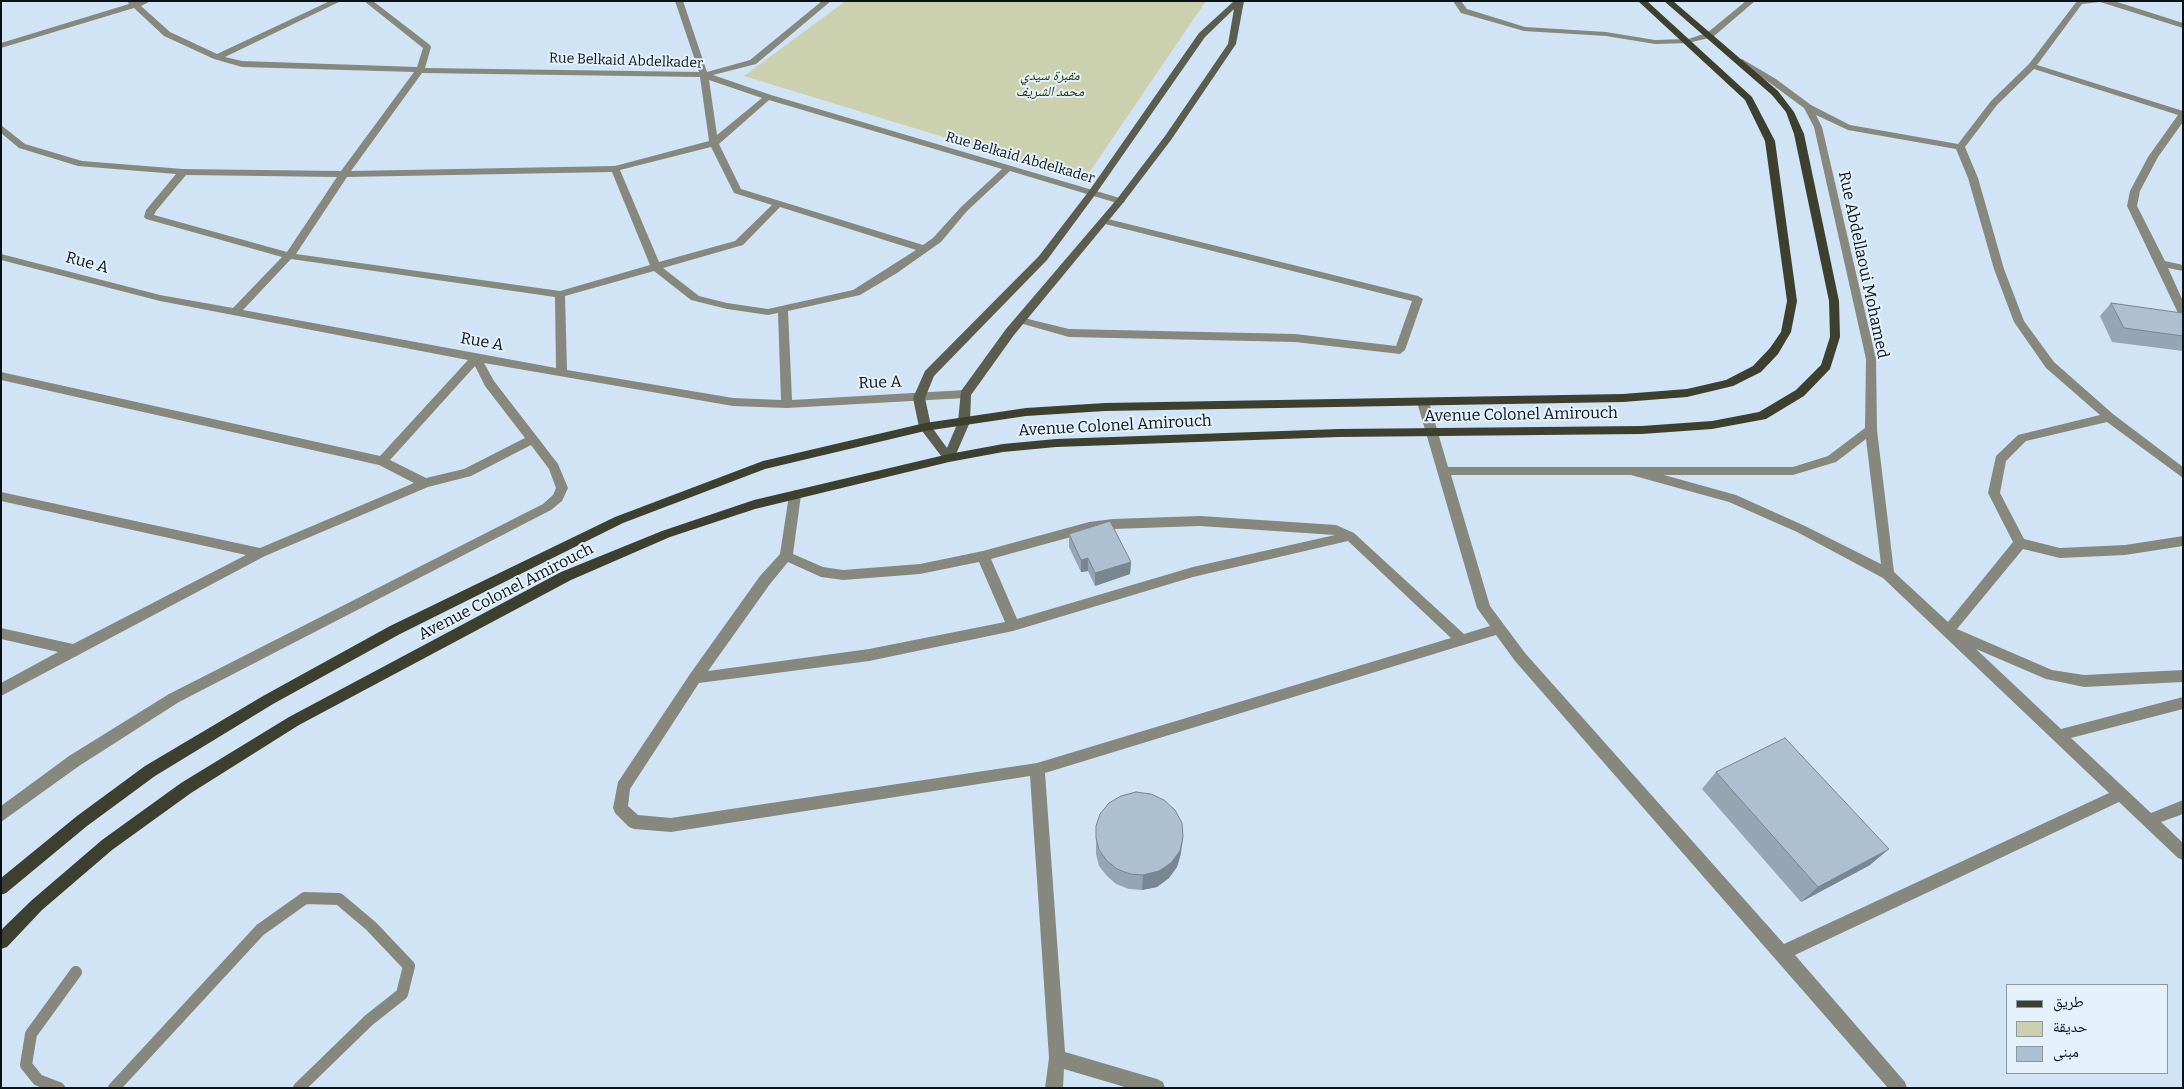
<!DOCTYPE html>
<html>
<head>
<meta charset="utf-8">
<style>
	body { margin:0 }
	#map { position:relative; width:2184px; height:1089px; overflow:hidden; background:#d0e4f6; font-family:Bitter,"Noto Naskh Arabic",serif }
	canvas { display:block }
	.frame { position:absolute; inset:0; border:2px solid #0a1117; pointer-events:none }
	.legend { position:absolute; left:2006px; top:984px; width:162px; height:90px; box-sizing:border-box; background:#e4f1fb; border:1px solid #8d97a0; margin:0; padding:6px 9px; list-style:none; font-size:15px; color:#0a1117 }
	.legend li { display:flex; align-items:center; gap:10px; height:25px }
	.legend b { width:25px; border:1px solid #8d97a0 }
</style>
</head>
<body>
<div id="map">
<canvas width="2184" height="1089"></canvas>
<div class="frame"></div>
<ul class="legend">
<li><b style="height:6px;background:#3e402f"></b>طريق</li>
<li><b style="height:14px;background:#cbd0af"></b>حديقة</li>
<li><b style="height:14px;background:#acc0d1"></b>مبنى</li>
</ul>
</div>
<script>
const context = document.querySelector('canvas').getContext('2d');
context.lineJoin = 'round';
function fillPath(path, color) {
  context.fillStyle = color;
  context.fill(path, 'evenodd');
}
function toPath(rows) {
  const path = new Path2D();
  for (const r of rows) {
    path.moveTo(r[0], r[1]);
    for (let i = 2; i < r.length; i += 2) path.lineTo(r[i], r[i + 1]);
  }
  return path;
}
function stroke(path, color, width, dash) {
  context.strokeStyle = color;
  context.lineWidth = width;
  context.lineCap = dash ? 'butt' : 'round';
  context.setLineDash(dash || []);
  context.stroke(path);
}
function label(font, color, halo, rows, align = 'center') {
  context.font = font + ' Bitter,"Noto Naskh Arabic",serif';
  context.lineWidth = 4;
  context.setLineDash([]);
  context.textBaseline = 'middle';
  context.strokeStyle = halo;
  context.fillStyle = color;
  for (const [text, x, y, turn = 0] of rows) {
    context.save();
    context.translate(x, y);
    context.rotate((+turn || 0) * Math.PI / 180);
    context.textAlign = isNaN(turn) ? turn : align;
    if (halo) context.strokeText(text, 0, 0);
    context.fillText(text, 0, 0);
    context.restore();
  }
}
fillPath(toPath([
	[842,1,1206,1,1084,180,744,76,843,3]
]), '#cbd0af');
stroke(toPath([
	[59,1088,38,1080,26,1065,31,1034,76,972],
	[114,1088,260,930,305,898,339,899,371,926,409,966,402,994,369,1020,299,1088]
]), '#86887e', 12);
fillPath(toPath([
	[127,1,151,1,141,6,170,32,217,54,330,1,341,1,225,57,242,61,417,67,423,48,364,1,373,1,430,45,431,47,425,68,699,72,675,1,683,1,707,72,750,60,822,1,831,1,756,64,713,75,771,95,1123,199,1125,201,1123,203,1117,203,1010,171,967,211,941,242,897,273,860,295,788,311,792,400,965,390,971,394,965,398,787,408,733,406,484,363,494,381,558,464,568,488,562,501,551,510,179,702,79,766,1,822,1,806,69,756,169,694,543,504,553,495,556,488,549,469,531,445,471,476,428,487,265,556,1,696,1,683,58,652,1,639,1,628,73,644,246,555,1,501,1,492,260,548,414,483,379,465,1,380,1,372,380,456,468,360,160,301,1,260,1,254,160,295,233,308,282,257,146,219,144,217,146,210,176,174,78,166,19,148,1,133,1,125,25,144,82,161,183,169,341,171,414,72,242,67,214,59,164,36,134,8,1,48,1,43,129,4,127,1],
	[422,73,700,77,709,141,615,166,351,171,422,73],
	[709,80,762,98,717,135,709,80],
	[769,100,1002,169,961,207,933,238,923,245,741,189,719,144,769,100],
	[711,147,734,193,772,205,735,241,659,262,620,170,711,147],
	[612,172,650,265,560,291,296,254,347,177,612,172],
	[186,175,337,177,287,252,154,215,156,211,186,175],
	[780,207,916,250,853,290,768,309,727,303,699,296,663,268,743,245,780,207],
	[291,259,555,297,556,368,243,310,291,259],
	[654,271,691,300,727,309,768,315,778,313,781,400,733,398,567,370,565,296,654,271],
	[475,366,485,386,525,438,464,469,426,478,390,460,475,366],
	[1453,1,1461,1,1467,9,1525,27,1606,32,1655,40,1688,39,1707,33,1746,1,1755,1,1713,37,1688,43,1655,44,1606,36,1524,31,1461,13,1453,1],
	[2077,1,2114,1,2183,23,2183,28,2100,2,2082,4,2037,65,2183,111,2183,122,2158,157,2140,191,2137,206,2165,261,2183,265,2183,271,2168,268,2183,301,2183,316,2178,313,2127,206,2130,191,2148,157,2178,115,2034,69,1997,105,1965,147,1978,178,2004,269,2024,321,2054,362,2113,414,2183,467,2183,478,2107,422,2026,441,2006,461,2000,493,2024,539,2060,548,2125,545,2183,536,2183,546,2125,555,2060,558,2023,549,1957,629,2052,670,2084,675,2183,670,2183,682,2084,687,2046,679,1976,649,2061,729,2183,697,2183,709,2071,738,2151,813,2183,800,2183,814,2161,822,2183,843,2183,860,2178,858,2119,802,1795,955,1905,1082,1907,1088,1888,1088,1515,661,1496,635,1045,773,1065,1052,1157,1079,1163,1082,1165,1088,1128,1088,1064,1069,1063,1088,1045,1088,1049,1058,1030,776,671,832,634,829,629,827,615,813,613,808,618,782,690,674,760,576,780,554,789,495,795,490,801,495,793,554,823,567,843,570,920,564,983,551,1089,522,1113,519,1200,516,1336,525,1354,533,1464,634,1490,626,1477,608,1417,402,1419,399,1427,399,1429,402,1448,467,1793,467,1828,456,1865,428,1866,359,1814,127,1804,108,1770,83,1735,61,1742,59,1776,79,1811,105,1850,125,1958,144,1991,101,2029,64,2077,1],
	[1816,115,1848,130,1956,149,1968,178,1994,269,2014,322,2046,368,2100,415,2018,435,1996,456,1988,493,2013,542,1948,622,1894,572,1877,430,1876,359,1822,127,1816,115],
	[1866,439,1881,564,1805,526,1736,495,1664,475,1793,475,1836,462,1866,439],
	[1451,475,1631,475,1729,502,1797,532,1883,578,2109,793,1784,944,1525,653,1490,606,1451,475],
	[1200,526,1335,535,1193,567,1017,619,991,559,1089,532,1113,529,1200,526],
	[1348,541,1451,638,1037,763,671,818,638,815,628,806,630,789,699,683,869,661,1013,631,1193,577,1348,541],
	[788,562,821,577,843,580,920,574,979,562,1005,622,869,649,708,671,770,584,788,562],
	[1104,218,1418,296,1423,299,1405,350,1400,354,1295,342,1069,337,1016,322,1015,320,1016,318,1020,317,1069,329,1295,334,1396,346,1412,301,1101,223,1099,221,1104,218]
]), '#86887e');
fillPath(toPath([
	[1234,1,1244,1,1236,44,1171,140,1123,203,1014,335,971,395,970,422,953,461,945,461,919,427,913,398,925,371,1039,256,1089,191,1199,33,1234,1],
	[1234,9,1228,44,1165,136,1117,199,1006,329,961,391,958,422,947,448,931,426,925,398,934,376,1047,260,1095,195,1205,37,1234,9]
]), '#5b5d4f');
fillPath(toPath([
	[1638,1,1647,1,1752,97,1775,141,1797,301,1791,332,1778,354,1761,372,1733,386,1687,397,1623,402,1105,411,1026,416,925,431,765,469,623,523,400,634,273,704,155,776,87,826,6,893,1,895,1,878,77,816,145,766,263,696,390,626,615,517,763,461,925,423,1026,408,1105,403,1623,394,1687,389,1726,380,1753,366,1770,348,1781,332,1787,301,1765,141,1745,100,1638,1],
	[1664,1,1673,1,1778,91,1794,112,1804,134,1839,301,1840,337,1830,369,1804,396,1766,419,1712,429,1642,434,1339,437,1056,447,1003,452,949,462,755,509,670,537,571,580,299,725,191,793,112,850,42,910,7,947,1,949,1,930,32,900,102,840,181,783,289,717,561,572,662,531,754,500,949,454,1003,444,1056,439,1339,429,1642,426,1712,421,1759,412,1796,390,1821,365,1830,337,1829,301,1794,134,1786,112,1772,95,1664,1]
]), '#3e402f');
fillPath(toPath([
	[2111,303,2183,314,2183,351,2112,342,2100,316],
	[1069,534,1131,562,1130,574,1095,586,1088,571,1081,572,1069,547],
	[1716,772,1870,865,1801,902,1702,789],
	[1096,826,1181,853,1177,867,1169,878,1157,887,1142,890,1129,889,1116,884,1107,876,1099,866,1096,854]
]), '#94a5b4');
fillPath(toPath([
	[1088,558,1088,571,1081,572,1081,560],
	[1131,562,1130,574,1095,586,1095,573],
	[1183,837,1181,853,1177,867,1169,878,1157,887,1142,890,1143,875],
	[1889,849,1870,865,1801,902,1818,887]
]), '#788692');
const building = toPath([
	[2111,303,2182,313,2183,314,2183,336,2124,328,2111,303],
	[1110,521,1131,562,1095,573,1088,558,1081,560,1069,534,1110,521],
	[1785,738,1889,849,1818,887,1716,772,1785,738],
	[1136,792,1151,794,1164,800,1175,810,1182,823,1183,837,1180,851,1171,863,1159,871,1143,875,1130,874,1117,869,1107,861,1099,850,1096,838,1096,826,1100,814,1109,803,1121,796,1136,792]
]);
fillPath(building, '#acc0d1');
stroke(building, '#788692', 1);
label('14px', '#0a1117', '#e4f1fb', [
	["Rue Belkaid Abdelkader",626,61,2],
	["Rue Belkaid Abdelkader",1020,158,16]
]);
label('italic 14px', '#2d3005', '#e4f1fb', [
	["مقبرة سيدي",1050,76],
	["محمد الشريف",1050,92]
]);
label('16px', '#0a1117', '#e4f1fb', [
	["Rue A",87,263,15],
	["Rue Abdellaoui Mohamed",1863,265,78],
	["Rue A",482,342,10],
	["Rue A",880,383,-2],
	["Avenue Colonel Amirouch",1521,415,-1],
	["Avenue Colonel Amirouch",1115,426,-3],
	["Avenue Colonel Amirouch",506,592,-27]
]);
</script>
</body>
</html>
